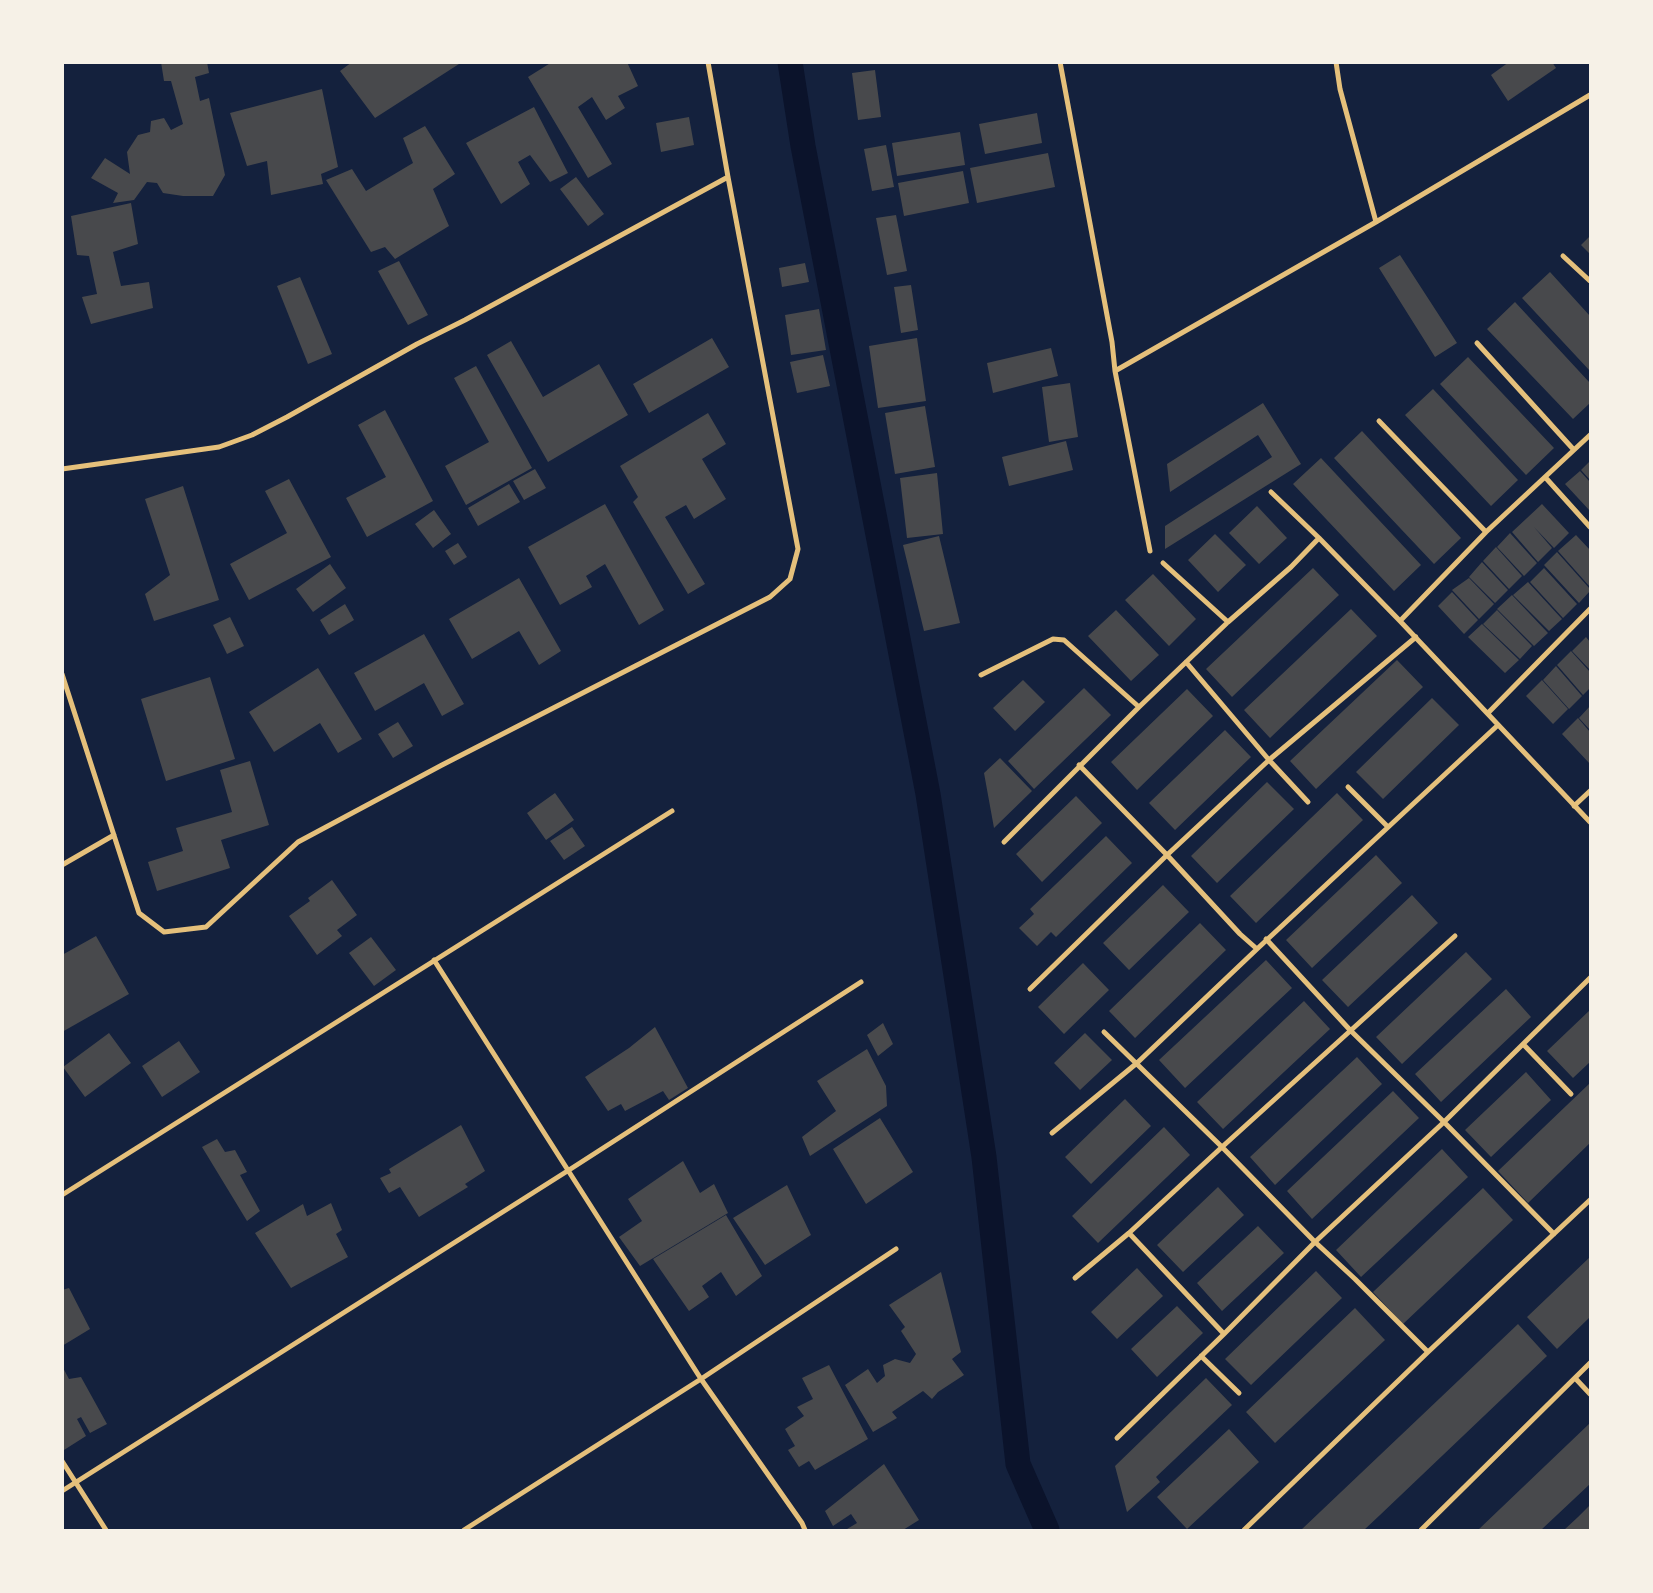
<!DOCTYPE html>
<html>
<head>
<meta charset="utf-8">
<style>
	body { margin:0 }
	#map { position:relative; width:1653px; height:1593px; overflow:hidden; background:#14213d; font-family:Signika,sans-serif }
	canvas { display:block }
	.frame { position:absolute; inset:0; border:64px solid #f6f1e7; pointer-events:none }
</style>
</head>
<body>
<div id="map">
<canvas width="1653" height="1593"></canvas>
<div class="frame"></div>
</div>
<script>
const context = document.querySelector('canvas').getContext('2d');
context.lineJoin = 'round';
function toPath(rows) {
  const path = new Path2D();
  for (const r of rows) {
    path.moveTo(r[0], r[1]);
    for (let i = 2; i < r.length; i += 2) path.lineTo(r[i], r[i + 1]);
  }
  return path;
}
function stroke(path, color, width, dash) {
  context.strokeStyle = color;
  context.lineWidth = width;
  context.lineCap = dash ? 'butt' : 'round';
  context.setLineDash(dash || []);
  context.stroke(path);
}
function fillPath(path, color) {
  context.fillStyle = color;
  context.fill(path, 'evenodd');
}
stroke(toPath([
	[790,62,803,146,928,794,984,1157,1018,1464,1047,1530]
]), '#0b132b', 25);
fillPath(toPath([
	[161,62,207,62,209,73,195,77,200,101,209,98,225,175,213,196,183,196,163,193,157,183,147,182,134,200,113,203,118,193,91,178,105,158,130,174,127,152,138,135,150,132,151,121,164,118,171,130,183,124,171,81,164,81],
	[352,62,458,62,459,64,375,118,340,71],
	[552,62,627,62,638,86,618,96,625,108,606,120,592,97,578,107,612,164,588,178,528,77],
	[1509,62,1552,62,1556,68,1508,101,1491,75],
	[875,70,881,117,858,120,852,73],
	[322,89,338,167,321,174,323,184,271,195,267,161,247,166,230,113],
	[534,107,568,173,550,182,530,155,518,162,530,184,501,204,466,143],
	[1037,113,1042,143,985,154,979,124],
	[689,117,694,145,661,152,656,123],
	[425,126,455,174,433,189,449,226,395,259,385,247,371,252,326,180,352,169,366,191,413,163,403,138],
	[960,132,965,165,897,176,892,143],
	[886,145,894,187,872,191,864,149],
	[1048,153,1055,187,977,203,970,168],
	[963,171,969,203,904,216,898,183],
	[576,177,604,214,588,226,560,189],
	[131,203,138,244,113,252,121,286,149,282,153,308,91,324,82,297,97,294,89,256,77,255,71,216],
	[896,215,907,271,887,275,876,218],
	[1590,236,1590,254,1581,245],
	[1400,255,1457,343,1435,357,1379,268],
	[399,261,428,315,408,325,378,271],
	[805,263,809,282,782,287,779,268],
	[1550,272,1590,316,1590,371,1522,298],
	[300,277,332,354,308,364,277,286],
	[911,285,918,330,901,333,894,287],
	[1515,302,1590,383,1590,403,1573,419,1487,329],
	[819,309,826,350,791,355,785,315],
	[712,338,729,367,649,413,633,384],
	[917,338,926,401,878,408,869,346],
	[511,341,543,397,599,364,628,415,548,462,487,355],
	[1051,348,1058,376,993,393,987,363],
	[823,355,830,386,797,393,790,362],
	[1468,357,1554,448,1526,475,1440,384],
	[476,366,532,468,466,505,445,466,489,442,454,378],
	[1070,383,1078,437,1049,442,1042,387],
	[1433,389,1518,480,1491,506,1405,415],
	[1263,403,1301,464,1165,549,1165,526,1272,457,1258,435,1170,492,1167,464],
	[925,406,935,467,895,474,885,413],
	[385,410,433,501,367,537,346,498,386,477,358,425],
	[708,413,726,444,702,459,726,499,694,519,686,505,665,517,705,584,688,594,633,502,638,497,620,466],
	[1362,431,1461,538,1434,564,1334,458],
	[1066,441,1073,470,1009,486,1002,457],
	[1321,458,1421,565,1394,591,1293,484],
	[1590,461,1590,480,1581,470],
	[535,469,546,488,524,500,513,481],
	[1580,471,1590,482,1590,511,1565,484],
	[937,473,943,534,907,538,900,478],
	[289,479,331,557,249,600,230,564,287,533,265,491],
	[509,484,520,502,478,526,468,508],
	[183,486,219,600,154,621,145,594,170,575,145,499],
	[605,504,664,610,639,625,605,564,586,576,592,587,560,605,528,547],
	[1542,504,1569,533,1554,548,1534,527,1552,548,1538,562,1512,532],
	[1257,506,1287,538,1259,564,1229,533],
	[434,510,451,534,433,548,415,524],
	[1510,533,1537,563,1524,576,1497,547],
	[1215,534,1246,565,1218,592,1188,560],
	[1576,535,1590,550,1590,587,1558,551],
	[939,536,960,623,924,631,903,545],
	[458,543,467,557,454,565,445,551],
	[1496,547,1522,576,1509,589,1483,561],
	[1557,552,1590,589,1590,591,1579,603,1544,565],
	[1482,562,1508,590,1495,603,1469,577],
	[330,564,346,588,313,612,296,589],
	[1313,568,1339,595,1232,697,1206,669],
	[1544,568,1577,604,1563,618,1530,582],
	[1153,574,1196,619,1169,646,1125,600],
	[519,578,561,651,539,665,519,631,472,659,449,619],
	[1469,578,1494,604,1479,619,1452,590],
	[1528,582,1562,619,1549,631,1513,595],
	[1452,592,1478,620,1464,634,1438,606],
	[1512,595,1548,633,1534,646,1497,609],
	[345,604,354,620,329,635,320,620],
	[1351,609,1377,636,1270,738,1244,710],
	[1116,610,1159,655,1131,681,1088,636],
	[1497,610,1532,646,1520,659,1483,624],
	[230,617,244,646,227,654,213,625],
	[1482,624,1519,660,1505,673,1468,637],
	[424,634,464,704,442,716,424,683,375,711,354,673],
	[1586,637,1590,642,1590,670,1572,651],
	[1571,651,1590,672,1590,688,1583,695,1557,665],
	[1397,660,1423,687,1316,789,1290,761],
	[1556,666,1582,696,1569,709,1543,680],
	[318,668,362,739,338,753,320,723,274,752,249,712],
	[210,677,235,759,166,781,141,699],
	[1023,680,1045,702,1015,731,993,708],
	[1542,680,1568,709,1553,724,1526,696],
	[1084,688,1111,715,1034,789,1008,761],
	[1187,689,1213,716,1137,790,1111,762],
	[1432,698,1459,725,1383,799,1356,772],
	[1590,706,1590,730,1579,718],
	[1578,718,1590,732,1590,764,1562,734],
	[398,722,413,746,393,758,378,734],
	[1225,730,1251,757,1175,830,1149,803],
	[1000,758,1032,791,994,828,984,773],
	[250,761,269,825,221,840,230,868,157,891,148,862,183,851,176,828,232,812,220,770],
	[1267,782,1294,809,1217,883,1191,856],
	[555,793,574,820,546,840,527,813],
	[1337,793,1363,820,1256,923,1230,896],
	[1076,796,1102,823,1042,882,1016,854],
	[572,827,585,846,564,860,550,841],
	[1106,836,1132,863,1056,937,1051,932,1037,946,1019,928,1034,914,1030,909],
	[1376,855,1402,883,1312,968,1286,940],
	[332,880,357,915,337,930,342,936,317,955,289,916,310,901,308,898],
	[1163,885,1189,912,1129,970,1103,943],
	[1412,895,1438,923,1348,1007,1322,980],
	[1200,923,1226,950,1135,1038,1109,1011],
	[96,936,129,994,62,1032,62,955],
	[371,937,396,970,374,986,349,953],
	[1466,952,1492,979,1402,1064,1376,1037],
	[1266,960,1292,988,1185,1088,1159,1060],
	[1083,963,1109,990,1064,1034,1038,1007],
	[1506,989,1531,1017,1441,1102,1415,1074],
	[1304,1001,1330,1029,1223,1129,1197,1102],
	[1590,1010,1590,1062,1573,1078,1547,1051],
	[883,1023,893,1044,878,1056,867,1035],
	[655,1027,688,1088,669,1100,663,1091,625,1111,621,1104,608,1111,585,1077,629,1048],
	[109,1033,131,1063,85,1097,63,1067],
	[1085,1033,1112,1060,1080,1090,1054,1063],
	[179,1041,200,1072,162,1097,142,1066],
	[867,1049,886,1086,887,1106,810,1156,802,1137,836,1111,817,1081],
	[1357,1057,1382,1084,1275,1185,1250,1157],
	[1526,1072,1551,1100,1491,1157,1465,1130],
	[1590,1083,1590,1143,1528,1203,1498,1171],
	[1393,1091,1419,1118,1312,1219,1287,1191],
	[1125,1099,1151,1126,1091,1184,1065,1157],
	[880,1118,913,1172,866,1204,833,1149],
	[461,1125,485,1171,465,1184,468,1187,419,1217,400,1187,389,1193,380,1178,391,1173,389,1169],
	[1164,1127,1190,1155,1098,1243,1072,1216],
	[217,1139,225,1152,235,1150,247,1172,240,1175,260,1211,247,1221,202,1147],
	[1442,1149,1468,1177,1361,1277,1336,1250],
	[683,1161,700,1193,714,1184,728,1213,640,1266,619,1237,642,1221,628,1199],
	[787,1185,811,1235,765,1265,733,1218],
	[1218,1187,1244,1215,1183,1272,1157,1245],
	[1483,1188,1513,1220,1403,1324,1373,1292],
	[331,1203,342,1230,336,1234,348,1257,291,1288,255,1233,303,1204,307,1216],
	[726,1215,762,1276,736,1296,721,1272,702,1286,709,1297,689,1311,653,1259],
	[1258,1226,1284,1253,1222,1311,1197,1283],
	[1590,1257,1590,1317,1557,1349,1527,1317],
	[1137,1268,1163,1296,1117,1339,1091,1312],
	[1316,1271,1342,1298,1251,1385,1225,1359],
	[941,1272,961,1352,952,1359,964,1375,938,1392,932,1399,923,1391,892,1412,897,1418,873,1432,845,1385,868,1369,877,1383,885,1376,883,1365,895,1359,910,1363,916,1354,901,1331,905,1327,889,1305],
	[69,1288,90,1329,62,1346,62,1290],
	[1177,1306,1203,1333,1157,1377,1131,1349],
	[1355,1308,1385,1340,1275,1443,1246,1412],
	[1518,1324,1547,1356,1380,1515,1364,1530,1301,1530],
	[829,1365,868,1439,815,1470,809,1461,799,1467,788,1450,795,1446,785,1429,804,1416,797,1407,813,1399,802,1378],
	[62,1366,69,1379,81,1377,107,1424,90,1433,81,1417,77,1419,86,1436,64,1450,62,1447],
	[1206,1378,1232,1405,1156,1477,1160,1482,1127,1512,1115,1466],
	[1590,1423,1590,1484,1541,1530,1478,1530],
	[1229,1429,1259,1462,1187,1529,1157,1497],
	[884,1464,919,1520,903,1530,849,1530,847,1529,857,1523,851,1514,833,1526,825,1511],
	[1590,1505,1590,1530,1564,1530,1578,1517]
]), '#48494c');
stroke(toPath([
	[1060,62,1112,342,1115,371],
	[1336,62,1340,89,1376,222],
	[1563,256,1590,281],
	[1477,343,1574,450],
	[1379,421,1486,532],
	[62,469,219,447,252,435,287,417,417,344,465,320,728,177],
	[1545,477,1590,527],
	[1271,492,1319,538],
	[1150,551,1115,371,1376,222,1590,95],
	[1163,563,1228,622],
	[1400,621,1486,532,1590,435],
	[1186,662,1269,760,1308,802],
	[62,674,139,913,164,932,206,927,298,842,442,765,770,597,790,579,798,549,728,177,708,62],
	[981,675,1053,639,1064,640,1139,707,1228,622,1291,567,1319,538,1400,621,1590,822],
	[1488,713,1590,609],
	[1079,765,1167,855,1240,934,1257,949,1498,725],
	[1348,787,1388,827],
	[1574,806,1590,791],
	[1004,842,1139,707],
	[62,865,114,835],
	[1266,939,1350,1030,1444,1122,1554,1234],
	[434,960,701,1379,802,1523,805,1530],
	[1030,989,1167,855,1269,760,1416,637],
	[1523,1044,1571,1094],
	[1052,1133,1137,1063,1257,949],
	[62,1195,672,811],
	[1129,1233,1224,1334],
	[1075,1278,1129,1233,1222,1147,1104,1032],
	[1428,1352,1355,1279,1315,1242,1222,1147,1455,936],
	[1201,1356,1239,1393],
	[1575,1378,1590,1394],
	[1117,1438,1224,1334,1315,1242,1444,1122,1590,978],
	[62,1461,106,1530],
	[62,1491,569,1170,861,982],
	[464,1530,701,1379,896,1249],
	[1244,1530,1428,1352,1590,1200],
	[1421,1530,1590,1363]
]), '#e5c07b', 5);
</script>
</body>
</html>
